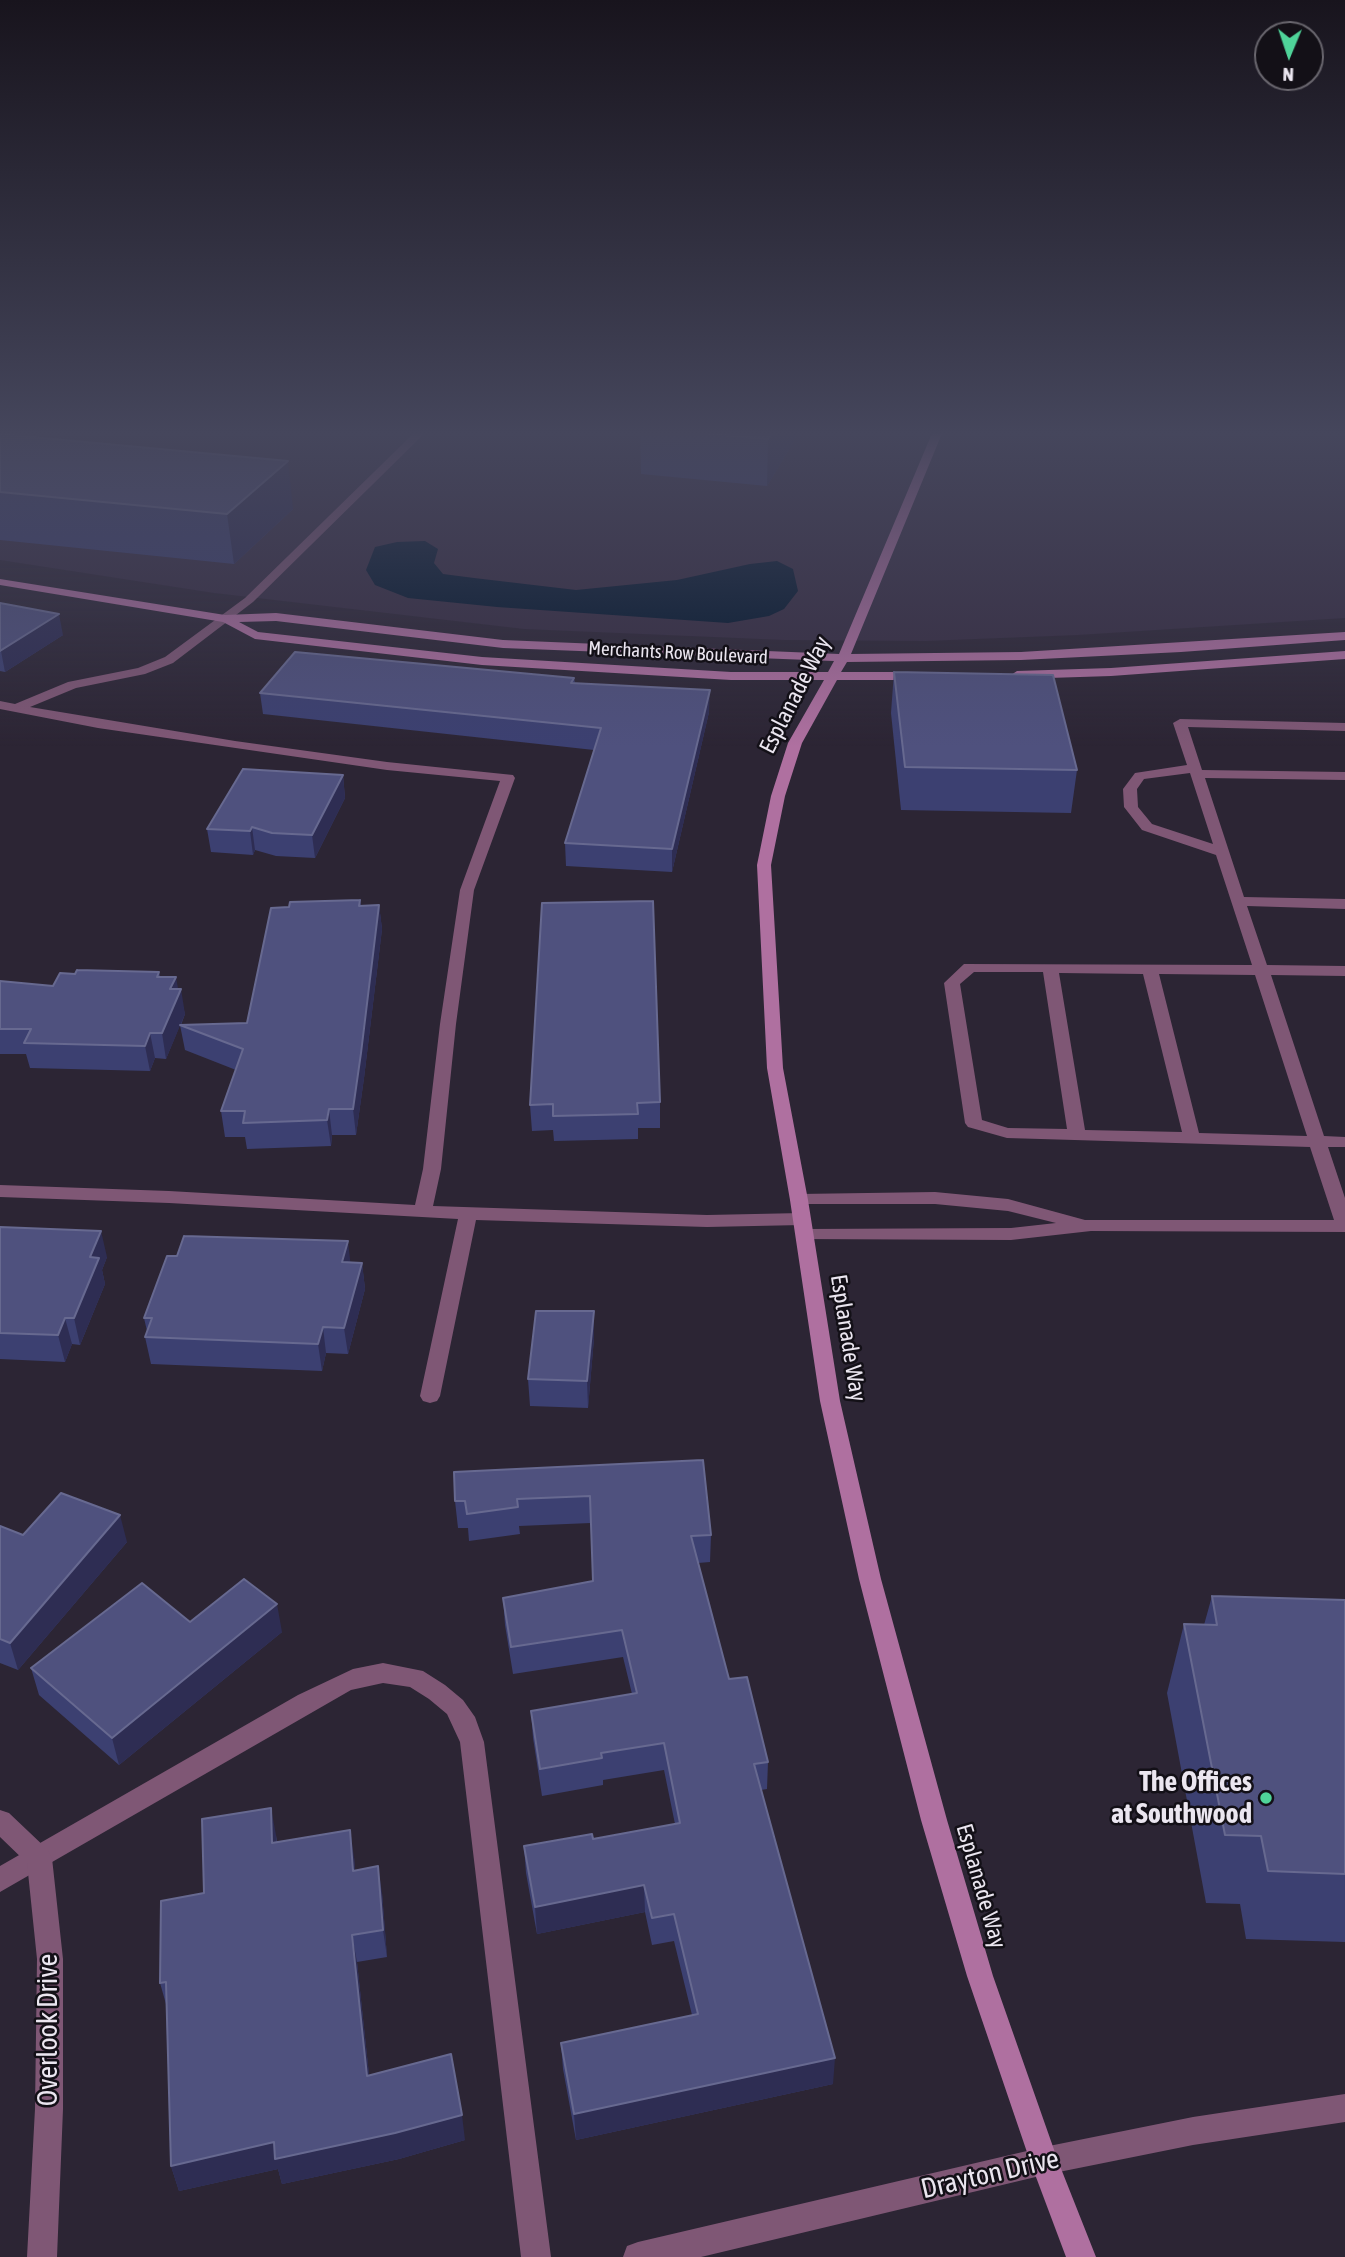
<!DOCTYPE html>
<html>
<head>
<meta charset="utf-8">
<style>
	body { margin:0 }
	#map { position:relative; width:1345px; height:2257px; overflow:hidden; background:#2c2534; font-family:"Asap Condensed",sans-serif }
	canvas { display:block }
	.north { position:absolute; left:1254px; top:21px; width:70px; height:70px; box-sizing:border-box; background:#131017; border:2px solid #69666e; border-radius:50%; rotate:182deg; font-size:19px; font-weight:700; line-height:28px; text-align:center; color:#ebe6f0 }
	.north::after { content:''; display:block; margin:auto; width:24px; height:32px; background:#4fd399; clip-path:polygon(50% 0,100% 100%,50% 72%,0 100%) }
</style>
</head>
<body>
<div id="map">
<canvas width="1345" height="2257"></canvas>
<div class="north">N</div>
</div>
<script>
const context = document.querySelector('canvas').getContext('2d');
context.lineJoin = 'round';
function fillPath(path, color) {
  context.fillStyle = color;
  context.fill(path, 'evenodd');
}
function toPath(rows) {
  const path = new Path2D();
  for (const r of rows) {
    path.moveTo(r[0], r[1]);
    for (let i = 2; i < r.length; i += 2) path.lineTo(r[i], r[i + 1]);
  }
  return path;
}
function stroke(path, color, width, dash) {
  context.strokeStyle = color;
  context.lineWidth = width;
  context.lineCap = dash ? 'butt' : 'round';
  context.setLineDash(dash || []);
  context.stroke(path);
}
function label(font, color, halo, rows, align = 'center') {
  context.font = font + ' "Asap Condensed",sans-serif';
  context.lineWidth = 5;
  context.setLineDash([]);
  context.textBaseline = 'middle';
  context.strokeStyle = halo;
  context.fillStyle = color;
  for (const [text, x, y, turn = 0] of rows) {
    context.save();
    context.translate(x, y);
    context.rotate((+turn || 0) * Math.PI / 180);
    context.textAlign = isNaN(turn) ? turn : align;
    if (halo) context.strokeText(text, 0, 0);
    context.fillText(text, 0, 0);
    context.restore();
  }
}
fillPath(toPath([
	[0,431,1345,431,1345,618,1078,635,926,641,784,640,524,629,214,593,0,560]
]), '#362c41');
fillPath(toPath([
	[425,541,438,549,434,563,443,574,474,578,576,590,677,580,750,564,777,561,793,569,798,591,784,609,769,616,728,623,497,607,408,598,375,585,366,570,375,547,397,542]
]), '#00162c');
fillPath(toPath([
	[416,431,427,431,253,602,173,663,145,674,76,688,30,707,235,741,387,762,513,775,515,778,474,890,456,1024,441,1169,433,1206,707,1215,802,1213,811,1219,802,1225,707,1227,476,1220,440,1396,437,1401,430,1403,423,1401,420,1396,458,1219,169,1203,0,1197,0,1185,169,1191,415,1205,423,1169,440,1024,460,890,500,781,387,770,98,728,0,709,0,701,15,704,68,682,138,668,165,657,245,598,416,431],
	[1180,719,1345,723,1345,731,1188,727,1202,770,1345,772,1345,780,1205,778,1244,897,1345,899,1345,909,1247,906,1267,965,1345,966,1345,976,1271,975,1324,1136,1345,1137,1345,1147,1328,1147,1345,1198,1345,1232,1091,1231,1011,1240,798,1239,796,1235,798,1231,805,1229,1011,1228,1056,1223,1008,1211,935,1204,793,1204,790,1200,793,1196,799,1194,935,1192,1008,1199,1085,1220,1334,1220,1310,1147,1007,1138,968,1127,965,1123,944,983,964,964,1252,965,1216,855,1142,830,1124,807,1123,789,1135,773,1187,765,1173,723,1180,719],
	[1190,773,1213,844,1152,824,1138,807,1137,789,1144,779,1190,773],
	[974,972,1043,972,1067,1129,1008,1128,982,1120,960,984,974,972],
	[1059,973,1143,974,1182,1132,1085,1130,1059,973],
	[1159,974,1255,975,1307,1136,1199,1133,1159,974],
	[383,1663,423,1671,445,1685,463,1700,475,1717,484,1742,551,2257,521,2257,460,1742,447,1714,429,1699,410,1687,383,1683,351,1690,0,1892,0,1866,298,1695,353,1669,383,1663]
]), '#7f5775');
fillPath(toPath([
	[0,1810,9,1813,48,1850,52,1858,63,1959,63,2109,57,2257,27,2257,35,2109,37,1959,27,1863,0,1837,0,1810],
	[1345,2094,1345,2122,1193,2145,1044,2175,701,2257,623,2257,627,2246,638,2242,1044,2147,1193,2117,1345,2094]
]), '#7f5775');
fillPath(toPath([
	[933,431,943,431,851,654,1021,652,1345,632,1345,640,1181,652,1021,660,847,662,841,672,916,672,922,676,916,680,837,680,802,743,785,796,771,865,783,1068,808,1200,840,1401,881,1579,947,1820,993,1976,1058,2161,1096,2257,1066,2257,1030,2161,967,1976,921,1820,859,1579,820,1401,790,1200,767,1068,757,865,771,796,788,743,824,680,731,680,482,665,255,639,223,622,0,585,0,579,225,615,276,613,503,640,839,654,933,431],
	[276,621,503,648,834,661,828,672,731,672,482,657,258,632,239,622,276,621],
	[1345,651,1345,659,1111,676,1017,679,1011,675,1017,671,1111,668,1345,651]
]), '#af70a0');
fillPath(toPath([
	[640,431,800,431,767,486,641,474],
	[1124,431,1187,431,1186,436],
	[0,434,293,509,234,564,0,540],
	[0,603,63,635,5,672,0,671],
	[894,672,1077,770,1071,813,901,810,891,713],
	[574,678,575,683,709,712,672,872,566,866,565,843,594,750,263,714,260,693],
	[343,775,345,798,315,858,276,856,255,850,253,855,211,852,207,829],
	[360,900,361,906,379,905,382,929,364,1078,356,1135,332,1135,331,1146,247,1149,245,1137,225,1137,221,1111,236,1070,185,1050,180,1025,166,1059,155,1058,150,1071,30,1068,26,1054,0,1054,0,981,53,986,75,974,159,972,160,977,178,989,185,1014,181,1025,247,1023,289,907],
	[660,1102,660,1128,638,1128,638,1139,554,1141,553,1130,532,1131,530,1105],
	[0,1227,107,1257,102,1270,105,1284,80,1345,72,1344,65,1362,0,1359],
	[351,1262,362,1263,365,1289,348,1354,326,1353,322,1371,151,1364,145,1337,147,1331,144,1318],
	[594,1338,588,1408,530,1406,528,1379],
	[703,1460,711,1535,710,1562,698,1563,729,1679,768,1762,767,1789,761,1790,833,2084,576,2140,563,2069,561,2043,692,2015,674,1941,652,1945,645,1912,537,1934,526,1873,524,1846,593,1839,675,1824,664,1770,603,1780,603,1785,542,1796,533,1738,531,1711,632,1694,623,1657,513,1674,505,1625,503,1598,593,1581,591,1523,519,1526,520,1534,469,1541,468,1528,458,1528,455,1501],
	[0,1526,23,1535,127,1542,18,1670,0,1663],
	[1212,1596,1345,1600,1345,1942,1246,1939,1240,1904,1206,1903,1167,1693,1184,1624,1204,1625],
	[190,1622,282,1632,119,1765,39,1695,31,1668],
	[276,1835,277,1842,354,1857,355,1871,382,1893,387,1957,357,1962,369,2075,465,2140,399,2159,282,2184,278,2169,179,2191,171,2166,166,2004,160,1983,204,1893]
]), '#3c4071');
fillPath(toPath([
	[773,431,800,431,767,486,768,439],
	[288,461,293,509,234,564,227,514],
	[59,614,63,635,5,672,1,651],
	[710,690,709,712,672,872,672,849],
	[343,775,345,798,315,858,312,835],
	[252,827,255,850,253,855,250,831],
	[379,905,382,929,364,1078,356,1135,353,1109],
	[176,977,179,994,181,989,185,1014,166,1059,162,1033,170,989],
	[150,1033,155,1058,150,1071,145,1046],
	[329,1109,332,1135,331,1146,327,1120],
	[101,1231,107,1257,102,1270,105,1284,80,1345,74,1318,90,1257],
	[348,1241,351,1268,342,1262],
	[362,1263,365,1289,348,1354,344,1328],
	[594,1311,594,1338,588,1408,587,1381],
	[65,1318,72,1344,65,1362,58,1335],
	[323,1327,326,1353,322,1371,318,1344],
	[120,1515,127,1542,18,1670,10,1643],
	[277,1604,282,1632,119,1765,112,1738],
	[271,1808,276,1835,278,1870,272,1843],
	[350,1830,354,1857,357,1898,353,1871],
	[378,1866,382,1893,387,1957,383,1930],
	[644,1885,645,1912,537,1934,535,1907],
	[352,1935,357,1962,372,2102,367,2076],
	[835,2058,833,2084,576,2140,574,2114],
	[462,2115,465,2140,399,2159,282,2184,278,2169,179,2191,171,2166,274,2142]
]), '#2e2d53');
const building = toPath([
	[680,431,773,431,768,439,680,431],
	[0,434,288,461,227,514,0,492,0,434],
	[0,603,59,614,0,651,0,603],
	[295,652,574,678,571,683,710,690,672,849,565,843,601,728,260,693,295,652],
	[894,672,1053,675,1077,770,905,767,894,672],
	[243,769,343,775,312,835,272,833,252,827,250,831,207,829,243,769],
	[360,900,359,906,379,905,361,1053,353,1109,329,1109,327,1120,243,1123,245,1111,221,1111,243,1049,180,1025,247,1023,271,908,289,907,290,902,360,900],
	[653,901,660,1102,637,1103,638,1114,553,1116,553,1104,530,1105,542,903,653,901],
	[77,970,159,972,157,977,176,977,170,989,181,989,162,1033,150,1033,145,1046,24,1043,31,1029,0,1029,0,981,53,986,60,973,75,974,77,970],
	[0,1227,101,1231,90,1257,99,1258,74,1318,65,1318,58,1335,0,1333,0,1227],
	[184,1236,348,1241,342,1262,362,1263,344,1328,323,1327,318,1344,145,1337,152,1318,144,1318,167,1256,177,1256,184,1236],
	[536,1311,594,1311,587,1381,528,1379,536,1311],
	[703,1460,711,1535,691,1536,729,1679,747,1677,768,1762,754,1764,835,2058,574,2114,561,2043,698,2014,674,1914,652,1918,644,1885,535,1907,524,1846,592,1834,593,1839,680,1823,664,1743,601,1753,602,1758,540,1769,531,1711,637,1693,622,1630,511,1647,503,1598,593,1581,590,1496,517,1499,518,1507,467,1514,465,1501,455,1501,454,1472,703,1460],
	[61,1493,120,1515,10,1643,0,1639,0,1526,23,1535,61,1493],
	[244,1579,277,1604,112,1738,31,1668,142,1583,190,1622,244,1579],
	[1212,1596,1345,1600,1345,1874,1268,1871,1261,1836,1225,1835,1184,1624,1217,1625,1212,1596],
	[271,1808,272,1843,350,1830,353,1871,378,1866,383,1930,352,1935,367,2076,451,2054,462,2115,395,2133,275,2159,274,2142,171,2166,166,1982,160,1983,161,1901,204,1893,202,1819,271,1808]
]);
fillPath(building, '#4f517e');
stroke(building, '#676990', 2);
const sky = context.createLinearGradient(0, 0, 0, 747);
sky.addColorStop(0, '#18141d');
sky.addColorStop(0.58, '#45465c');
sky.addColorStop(1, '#45465c00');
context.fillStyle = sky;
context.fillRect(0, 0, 1345, 747);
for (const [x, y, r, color] of [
	[1266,1798,7,"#4fd399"]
]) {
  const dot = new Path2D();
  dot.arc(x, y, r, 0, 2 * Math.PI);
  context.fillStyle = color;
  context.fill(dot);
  stroke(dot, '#131017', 2.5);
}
label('19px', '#ebe6f0', '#131017', [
	["Merchants Row Boulevard",678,653,3]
]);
label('23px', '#ebe6f0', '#131017', [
	["Esplanade Way",795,695,-63],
	["Esplanade Way",848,1338,81],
	["Esplanade Way",981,1886,74]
]);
label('bold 28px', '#ebe6f0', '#131017', [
	["The Offices",1252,1782],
	["at Southwood",1252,1814]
], 'right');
label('28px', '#ebe6f0', '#131017', [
	["Overlook Drive",48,2030,-90],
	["Drayton Drive",990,2174,-13]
]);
</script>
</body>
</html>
